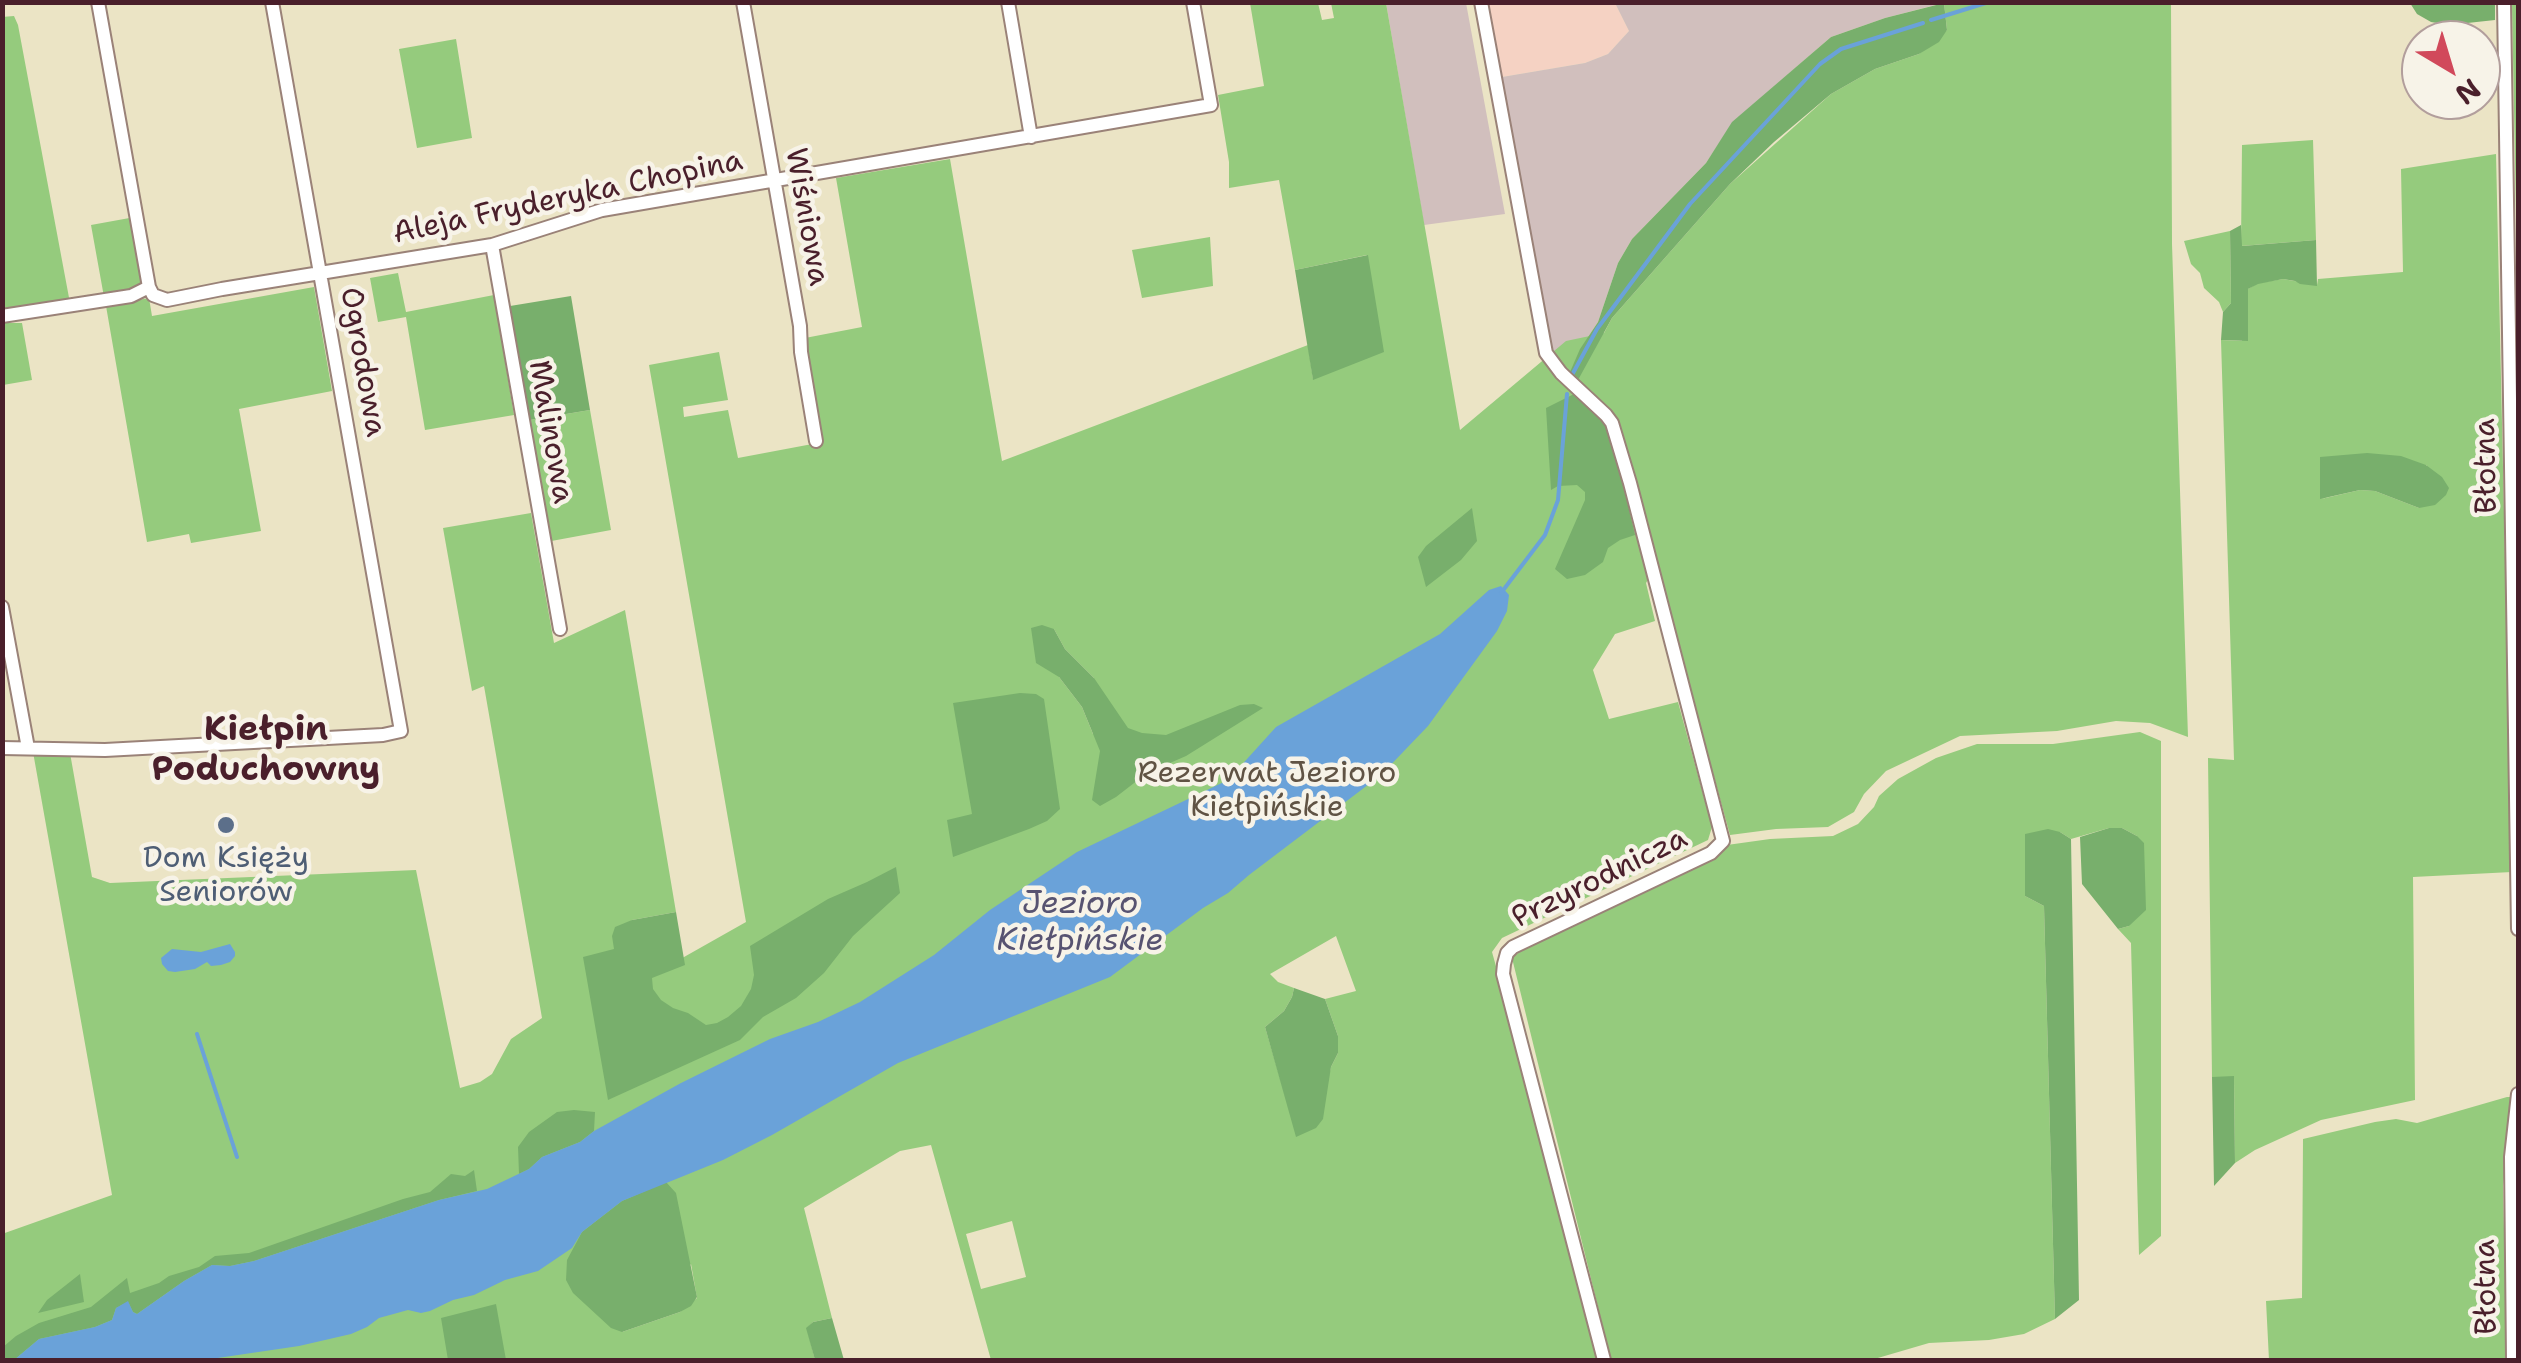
<!DOCTYPE html>
<html>
<head>
<meta charset="utf-8">
<style>
	body { margin:0 }
	#map { position:relative; width:2521px; height:1363px; overflow:hidden; background:#ebe4c5; font-family:"Shantell Sans",sans-serif }
	canvas { display:block }
	.frame { position:absolute; inset:0; border:5px solid #4a1f2b; pointer-events:none }
	.north { position:absolute; left:2401px; top:20px; width:100px; height:100px; box-sizing:border-box; background:#f7f3e8; border:2px solid #b29e9c; border-radius:50%; rotate:142deg; font-size:28px; font-weight:700; line-height:40px; text-align:center; color:#4a1f2b }
	.north::after { content:''; display:block; margin:auto; width:35px; height:45px; background:#d1495b; clip-path:polygon(50% 0,100% 100%,50% 72%,0 100%) }
</style>
</head>
<body>
<div id="map">
<canvas width="2521" height="1363"></canvas>
<div class="frame"></div>
<div class="north">N</div>
</div>
<script>
const context = document.querySelector('canvas').getContext('2d');
context.lineJoin = 'round';
function fillPath(path, color) {
  context.fillStyle = color;
  context.fill(path, 'evenodd');
}
function toPath(rows) {
  const path = new Path2D();
  for (const r of rows) {
    path.moveTo(r[0], r[1]);
    for (let i = 2; i < r.length; i += 2) path.lineTo(r[i], r[i + 1]);
  }
  return path;
}
function stroke(path, color, width, dash) {
  context.strokeStyle = color;
  context.lineWidth = width;
  context.lineCap = dash ? 'butt' : 'round';
  context.setLineDash(dash || []);
  context.stroke(path);
}
function label(font, color, halo, rows, align = 'center') {
  context.font = font + ' "Shantell Sans",sans-serif';
  context.lineWidth = 9;
  context.setLineDash([]);
  context.textBaseline = 'middle';
  context.strokeStyle = halo;
  context.fillStyle = color;
  for (const [text, x, y, turn = 0] of rows) {
    context.save();
    context.translate(x, y);
    context.rotate((+turn || 0) * Math.PI / 180);
    context.textAlign = isNaN(turn) ? turn : align;
    if (halo) context.strokeText(text, 0, 0);
    context.fillText(text, 0, 0);
    context.restore();
  }
}
fillPath(toPath([
	[1489,3,1615,3,1629,31,1608,54,1585,63,1502,77]
]), '#f5d2c3');
fillPath(toPath([
	[1386,3,1466,3,1505,214,1424,225],
	[1615,3,1943,3,1885,18,1831,37,1733,122,1706,163,1632,239,1618,263,1598,322,1580,349,1570,372,1548,352,1502,77,1585,63,1608,54,1629,31]
]), '#d1bfbd');
fillPath(toPath([
	[1250,3,1318,3,1322,20,1334,18,1331,3,1386,3,1460,430,1566,341,1604,333,1612,318,1730,184,1831,94,1875,69,1919,54,1947,30,1944,3,2171,3,2172,244,2188,737,2150,723,2116,721,2057,731,1960,736,1886,771,1864,794,1854,812,1828,827,1776,829,1730,835,1656,566,1646,583,1655,621,1615,634,1593,670,1609,719,1678,702,1712,827,1708,840,1502,938,1492,952,1551,1163,1598,1360,991,1360,931,1145,900,1151,804,1208,832,1318,813,1322,807,1328,815,1360,3,1360,2,1234,112,1195,33,752,70,753,92,877,110,883,416,870,460,1088,480,1082,492,1074,511,1039,542,1018,484,686,472,691,443,528,531,513,554,643,625,610,676,912,632,920,615,949,592,1009,746,922,649,365,719,352,728,400,683,407,684,417,728,410,738,458,823,442,805,338,862,327,836,178,950,159,1002,461,1308,345,1313,379,1367,255,1295,270,1279,180,1229,188,1229,162,1218,95,1264,86],
	[1054,629,1065,649,1094,678,1093,734,1082,707,1059,677],
	[1336,936,1356,991,1325,999,1338,1036,1338,1053,1331,1067,1326,1087,1297,1136,1265,1027,1284,1011,1292,997,1294,988,1278,982,1270,974],
	[1012,1221,1026,1277,981,1289,966,1234],
	[691,1264,697,1298,680,1312,622,1332],
	[2512,3,2518,3,2518,320],
	[14,16,18,25,70,303,2,312,2,17],
	[456,39,472,138,417,148,399,49],
	[2313,140,2316,240,2241,246,2242,145],
	[2496,154,2512,872,2413,877,2415,1100,2321,1120,2255,1150,2235,1163,2234,1077,2212,1077,2208,758,2234,760,2221,340,2242,341,2248,289,2258,283,2283,279,2317,285,2318,279,2403,272,2401,169],
	[2427,465,2419,508,2375,491,2360,490,2321,499],
	[135,217,144,283,138,290,104,297,91,225],
	[2230,231,2231,303,2223,312,2219,302,2204,288,2200,273,2191,264,2184,241],
	[1210,237,1213,286,1142,298,1132,250],
	[398,273,406,312,494,295,514,415,425,430,406,317,378,322,370,278],
	[314,287,332,391,239,409,261,531,191,543,189,534,147,542,106,306,149,298,152,316],
	[2,323,22,323,32,380,3,385],
	[590,410,611,530,546,542,524,421],
	[2140,732,2161,741,2161,1236,2139,1255,2131,943,2118,929,2129,926,2137,836,2122,828,2109,828,2071,839,2060,832,2025,896,2044,906,2055,1319,2024,1334,1989,1340,1929,1343,1871,1360,1611,1360,1512,958,1522,950,1655,884,1727,845,1770,839,1833,836,1858,824,1874,807,1879,796,1898,779,1936,758,1977,744,2053,744],
	[2507,1097,2515,1097,2503,1185,2507,1360,2269,1360,2266,1301,2302,1298,2303,1139,2375,1122,2396,1119,2417,1123]
]), '#95cb7d');
fillPath(toPath([
	[1944,3,1947,30,1939,42,1919,54,1875,69,1831,94,1774,142,1730,184,1612,318,1578,380,1570,372,1580,349,1598,322,1618,263,1632,239,1706,163,1732,122,1831,37,1885,18],
	[2410,3,2495,3,2495,20,2449,25,2431,22,2417,14],
	[2241,225,2242,246,2316,240,2317,286,2300,284,2295,281,2283,279,2258,284,2248,289,2248,341,2221,340,2223,312,2231,303,2230,231],
	[1368,255,1384,352,1313,380,1295,270],
	[571,296,590,410,524,421,504,307],
	[1576,393,1610,428,1635,535,1620,540,1608,548,1603,562,1585,575,1567,579,1555,569,1585,500,1585,492,1577,485,1558,486,1551,490,1546,408],
	[2367,453,2401,456,2426,465,2442,477,2449,488,2446,495,2435,505,2419,508,2375,491,2360,490,2320,499,2320,457],
	[1472,508,1477,541,1461,560,1426,587,1418,557,1426,546],
	[1042,625,1054,629,1065,649,1094,678,1128,728,1142,733,1166,735,1240,705,1254,704,1263,708,1186,756,1147,773,1116,797,1100,806,1092,800,1100,751,1082,707,1059,677,1036,663,1031,628],
	[1020,693,1036,694,1044,699,1060,809,1047,821,1029,829,953,857,947,820,972,814,953,703],
	[2109,828,2122,828,2137,836,2144,843,2146,910,2129,926,2118,929,2082,884,2080,837],
	[2048,829,2060,832,2071,839,2079,1300,2055,1319,2044,906,2025,896,2025,834],
	[896,867,900,893,853,936,824,973,796,998,763,1017,740,1040,608,1100,583,957,614,949,612,936,615,927,632,920,676,912,685,965,652,978,653,989,661,1000,673,1008,688,1013,706,1025,717,1023,728,1017,741,1006,751,989,754,975,750,946,828,899,867,882],
	[1294,988,1325,999,1338,1036,1338,1053,1331,1067,1323,1119,1316,1128,1296,1137,1265,1027,1284,1011,1292,997],
	[2234,1076,2235,1163,2214,1186,2212,1077],
	[574,1110,595,1112,594,1131,580,1142,542,1157,529,1169,519,1174,518,1147,529,1132,557,1112],
	[474,1170,477,1191,439,1200,254,1261,230,1266,212,1265,184,1281,137,1314,133,1312,128,1302,116,1308,112,1320,95,1327,39,1339,14,1360,3,1360,3,1347,16,1336,39,1323,91,1307,127,1278,130,1293,159,1283,169,1276,199,1267,215,1256,249,1253,403,1199,430,1192,451,1174,465,1176],
	[666,1182,676,1193,697,1297,691,1306,680,1312,622,1332,611,1328,573,1293,566,1280,567,1260,582,1232,622,1201],
	[80,1274,84,1302,38,1313,47,1300],
	[496,1304,506,1360,448,1360,441,1318],
	[832,1318,844,1360,815,1360,806,1328,813,1322]
]), '#78af6c');
fillPath(toPath([
	[1501,586,1509,595,1507,611,1497,631,1428,726,1381,775,1249,875,1228,893,1203,908,1110,977,898,1063,772,1135,723,1160,622,1201,582,1232,572,1248,538,1271,505,1280,474,1295,453,1300,430,1311,421,1313,408,1310,379,1318,367,1327,351,1334,299,1346,204,1360,14,1360,39,1339,95,1327,112,1320,116,1308,128,1301,133,1312,137,1314,184,1281,212,1265,230,1266,254,1261,439,1200,487,1189,529,1169,542,1157,580,1142,594,1131,681,1083,770,1039,818,1022,860,1002,934,955,990,910,1077,852,1228,780,1276,727,1440,634,1489,590],
	[230,944,235,952,235,956,230,962,221,965,211,966,207,962,195,969,175,972,168,971,162,964,161,958,172,949,201,952]
]), '#6aa2d9');
stroke(toPath([
	[1931,20,1989,2],
	[1572,375,1597,329,1690,204,1820,64,1841,49,1923,23],
	[1501,593,1545,535,1558,500,1567,394],
	[197,1034,237,1157]
]), '#6aa2d9', 4);
const street = toPath([
	[98,2,149,287],
	[743,2,800,326,801,352,816,441],
	[1008,2,1031,137],
	[1481,2,1546,353,1561,373,1606,415,1612,423,1630,483,1723,841,1711,853,1513,947,1507,953,1504,964,1503,974,1604,1360],
	[2504,2,2518,929],
	[492,245,560,629],
	[149,287,153,295,167,300,222,289,492,245,602,210,1211,105,1193,2],
	[2,316,131,296,149,287],
	[2,607,28,748],
	[2,748,105,750,383,735,401,731,272,2],
	[2513,1360,2511,1157,2518,1094]
]);
stroke(street, '#9a8278', 16);
stroke(street, '#fff', 12);
for (const [x, y, r, color] of [
	[226,825,10,"#5c6f8a"]
]) {
  const dot = new Path2D();
  dot.arc(x, y, r, 0, 2 * Math.PI);
  context.fillStyle = color;
  context.fill(dot);
  stroke(dot, '#f7f3e8', 4);
}
label('30px', '#4a1f2b', '#f7f3e8', [
	["Aleja Fryderyka Chopina",568,198,-12],
	["Wiśniowa",806,217,80],
	["Ogrodowa",362,362,80],
	["Malinowa",550,432,80],
	["Błotna",2487,466,-91],
	["Przyrodnicza",1600,879,-26],
	["Błotna",2487,1287,-91]
]);
label('30px', '#605344', '#f7f3e8', [
	["Rezerwat Jezioro",1267,774],
	["Kiełpińskie",1267,808]
]);
label('30px', '#4e5e75', '#f7f3e8', [
	["Dom Księży",226,859],
	["Seniorów",226,893]
]);
label('italic 32px', '#575371', '#f7f3e8', [
	["Jezioro",1080,905],
	["Kiełpińskie",1080,942]
]);
label('bold 35px', '#4a1f2b', '#f7f3e8', [
	["Kiełpin",266,731],
	["Poduchowny",266,771]
]);
</script>
</body>
</html>
